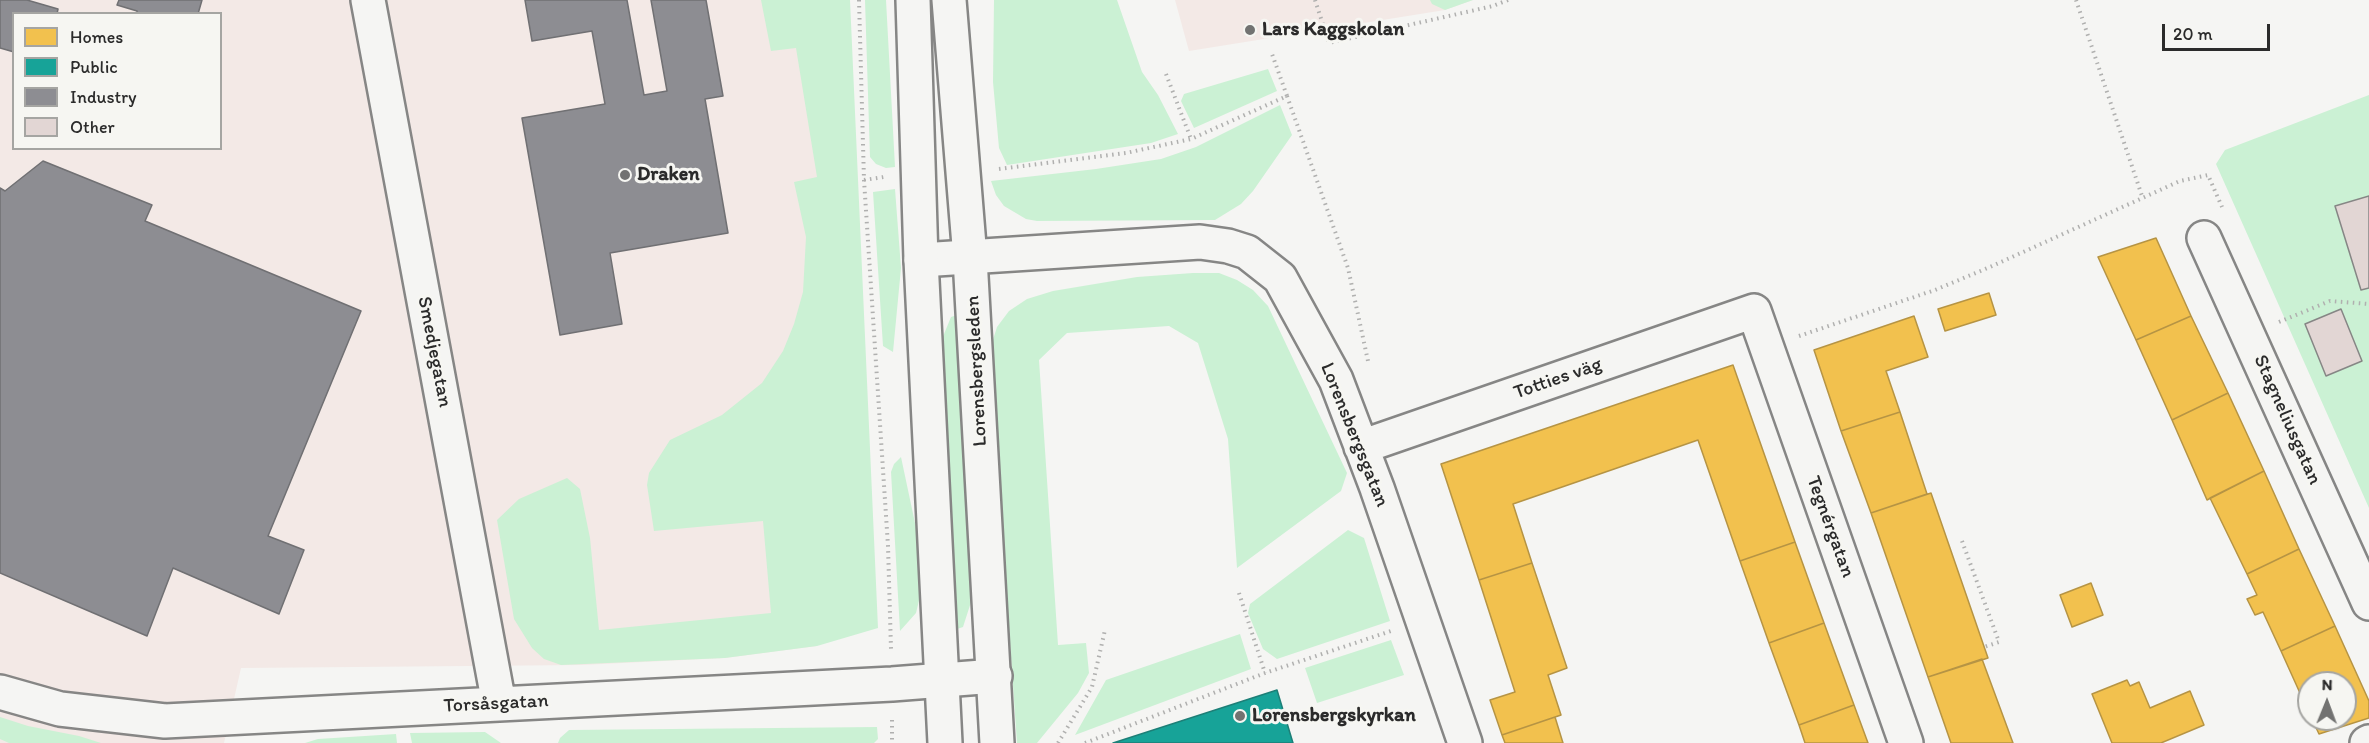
<!DOCTYPE html>
<html>
<head>
<meta charset="utf-8">
<style>
	body { margin:0 }
	#map { position:relative; width:2369px; height:743px; overflow:hidden; background:#f5f5f3; font-family:Itim,sans-serif }
	canvas { display:block }
	.legend { position:absolute; left:12px; top:12px; width:210px; height:138px; box-sizing:border-box; background:#f6f6f2; border:2px solid #a5a5a2; margin:0; padding:8px 10px; list-style:none; font-size:18px; color:#2b2b2b }
	.legend li { display:flex; align-items:center; gap:12px; height:30px }
	.legend b { width:30px; border:2px solid #a5a5a2 }
	.north { position:absolute; left:2297px; top:671px; width:60px; height:60px; box-sizing:border-box; background:#f6f6f2; border:2px solid #a5a5a2; border-radius:50%; rotate:1deg; font-size:16px; font-weight:700; line-height:24px; text-align:center; color:#2b2b2b }
	.north::after { content:''; display:block; margin:auto; width:21px; height:27px; background:#727271; clip-path:polygon(50% 0,100% 100%,50% 72%,0 100%) }
	.scale { position:absolute; left:2162px; top:24px; width:108px; height:27px; box-sizing:border-box; border:3px solid #2b2b2b; border-top:0; padding-left:8px; font-size:18px; line-height:21px; white-space:nowrap; color:#2b2b2b; -webkit-text-stroke:4px #f6f6f2; paint-order:stroke }
</style>
</head>
<body>
<div id="map">
<canvas width="2369" height="743"></canvas>
<ul class="legend">
<li><b style="height:16px;background:#f2c14e"></b>Homes</li>
<li><b style="height:16px;background:#17a398"></b>Public</li>
<li><b style="height:16px;background:#8d8d92"></b>Industry</li>
<li><b style="height:16px;background:#e2d6d4"></b>Other</li>
</ul>
<div class="north">N</div>
<div class="scale">20 m</div>
</div>
<script>
const context = document.querySelector('canvas').getContext('2d');
context.lineJoin = 'round';
function fillPath(path, color) {
  context.fillStyle = color;
  context.fill(path, 'evenodd');
}
function toPath(rows) {
  const path = new Path2D();
  for (const r of rows) {
    path.moveTo(r[0], r[1]);
    for (let i = 2; i < r.length; i += 2) path.lineTo(r[i], r[i + 1]);
  }
  return path;
}
function stroke(path, color, width, dash) {
  context.strokeStyle = color;
  context.lineWidth = width;
  context.lineCap = dash ? 'butt' : 'round';
  context.setLineDash(dash || []);
  context.stroke(path);
}
function label(font, color, halo, rows, align = 'center') {
  context.font = font + ' Itim,sans-serif';
  context.lineWidth = 6;
  context.setLineDash([]);
  context.textBaseline = 'middle';
  context.strokeStyle = halo;
  context.fillStyle = color;
  for (const [text, x, y, turn = 0] of rows) {
    context.save();
    context.translate(x, y);
    context.rotate((+turn || 0) * Math.PI / 180);
    context.textAlign = isNaN(turn) ? turn : align;
    if (halo) context.strokeText(text, 0, 0);
    context.fillText(text, 0, 0);
    context.restore();
  }
}
fillPath(toPath([
	[0,0,808,0,860,591,817,646,725,658,582,665,241,668,224,743,0,743],
	[14,14,220,14,220,148,14,148],
	[1175,0,1473,0,1445,10,1189,51]
]), '#f3e9e6');
fillPath(toPath([
	[761,0,850,0,878,628,817,646,725,658,561,665,544,659,532,648,514,619,497,520,519,499,567,478,580,489,590,538,599,630,771,613,763,521,654,531,647,485,649,473,670,440,722,415,762,383,783,351,794,324,803,292,806,237,794,182,817,177,796,48,771,51],
	[865,0,886,0,895,167,886,168,876,164,870,157],
	[994,0,1117,0,1142,72,1158,95,1178,134,1151,143,1007,165,999,148,993,82],
	[1430,0,1473,0,1445,10,1432,4],
	[1268,69,1277,91,1194,128,1181,101,1184,94],
	[2369,95,2369,508,2216,164,2225,150],
	[1280,105,1292,135,1253,191,1241,204,1215,220,1037,221,1026,219,1004,206,996,195,991,181,1096,169,1161,159,1196,147],
	[895,189,901,268,893,352,883,346,873,192],
	[1193,273,1219,273,1237,280,1253,290,1268,306,1347,473,1341,491,1237,568,1228,439,1198,343,1169,326,1067,333,1039,360,1058,645,1086,643,1089,673,1078,693,1037,743,1017,743,992,387,991,346,997,327,1009,311,1027,299,1053,291,1137,277],
	[957,315,976,570,972,599,963,627,957,629,954,623,938,367,942,339,951,317],
	[901,457,919,542,922,588,916,613,900,631,891,472,894,464],
	[1348,530,1364,538,1390,621,1277,659,1263,649,1248,613,1250,604],
	[1240,634,1251,669,1075,735,1106,680],
	[1391,640,1404,675,1317,703,1305,668],
	[0,717,28,726,79,736,101,743,9,743,0,739],
	[877,727,878,739,874,743,558,743,560,738,569,730],
	[485,732,501,743,412,743,410,733],
	[396,734,397,743,305,743,318,739]
]), '#cbf1d4');
const homes = toPath([
	[2156,238,2191,316,2136,340,2098,257,2156,238],
	[1989,293,1996,315,1945,331,1938,309,1989,293],
	[1914,316,1928,357,1886,371,1900,412,1841,431,1814,350,1914,316],
	[2191,316,2228,393,2172,420,2136,340,2191,316],
	[1733,365,1795,542,1740,561,1698,440,1513,504,1532,563,1479,580,1441,464,1733,365],
	[2228,393,2264,471,2207,500,2172,420,2228,393],
	[1900,412,1927,494,1871,513,1841,431,1900,412],
	[2264,471,2299,549,2247,574,2210,498,2264,471],
	[1931,493,1988,658,1928,677,1871,513,1931,493],
	[1795,542,1824,623,1769,643,1740,561,1795,542],
	[2299,549,2335,626,2281,651,2263,612,2255,615,2247,599,2257,595,2247,574,2299,549],
	[1532,563,1567,668,1548,675,1561,715,1502,735,1490,700,1515,692,1479,580,1532,563],
	[2091,583,2103,615,2072,627,2060,595,2091,583],
	[1824,623,1854,705,1799,725,1769,643,1824,623],
	[2335,626,2369,701,2369,718,2319,734,2312,719,2345,719,2345,683,2309,683,2309,713,2281,651,2335,626],
	[1982,659,2013,743,1951,743,1928,677,1982,659],
	[2127,680,2130,686,2139,682,2150,708,2190,691,2204,725,2161,743,2112,743,2092,694,2127,680],
	[1854,705,1868,743,1805,743,1799,725,1854,705],
	[1555,717,1563,743,1505,743,1502,735,1555,717]
]);
fillPath(homes, '#f2c14e');
stroke(homes, '#b69444', 1.5);
const public = toPath([
	[1277,690,1293,743,1113,743,1277,690]
]);
fillPath(public, '#17a398');
stroke(public, '#1d7f77', 1.5);
const industry = toPath([
	[0,0,27,0,58,9,57,14,14,14,14,52,0,48,0,0],
	[119,0,202,0,198,14,137,14,137,11,117,5,119,0],
	[525,0,627,0,644,95,667,91,651,0,706,0,723,96,705,99,728,233,610,253,622,324,560,335,522,118,605,104,592,31,532,41,525,0],
	[43,161,152,205,145,221,361,311,268,536,304,550,279,614,173,568,147,636,0,573,0,188,5,191,43,161]
]);
fillPath(industry, '#8d8d92');
stroke(industry, '#707073', 1.5);
const building = toPath([
	[2369,196,2369,288,2361,290,2335,206,2369,196],
	[2341,309,2362,361,2326,376,2305,324,2341,309]
]);
fillPath(building, '#e2d6d4');
stroke(building, '#868685', 1.5);
const minor = toPath([
	[368,0,499,704],
	[2204,238,2369,603],
	[921,260,1200,242,1228,246,1247,252,1280,278,1336,380,1377,488,1465,743],
	[1361,447,1754,311,1906,743],
	[0,692,60,709,165,721,892,684,995,676],
	[2367,743,2369,742]
]);
const tertiary = toPath([
	[913,0,921,260,945,743],
	[949,0,970,258,997,743]
]);
stroke(minor, '#868685', 38);
stroke(tertiary, '#868685', 38);
stroke(toPath([
	[859,0,864,180,888,546,891,649],
	[1315,0,1329,43,1493,6,1508,0],
	[2076,0,2142,196],
	[1166,74,1191,139],
	[1287,96,1348,268,1368,361],
	[999,169,1126,153,1191,139,1287,96,1272,54],
	[864,180,884,177],
	[2279,322,2330,301,2369,304],
	[1799,336,1935,290,1990,267,2180,181,2208,175,2222,207],
	[1962,541,1999,642,1984,647],
	[1239,593,1265,673],
	[892,720,892,743],
	[1058,743,1092,687,1105,630],
	[1085,743,1265,673,1391,631]
]), '#b0b0af', 4, [1.5, 4.5]);
stroke(minor, '#f5f5f3', 33);
stroke(tertiary, '#f5f5f3', 33);
for (const [x, y, r, color] of [
	[1250,30,6,"#727271"],
	[625,175,6,"#727271"],
	[1240,716,6,"#727271"]
]) {
  const dot = new Path2D();
  dot.arc(x, y, r, 0, 2 * Math.PI);
  context.fillStyle = color;
  context.fill(dot);
  stroke(dot, '#f6f6f2', 2);
}
label('bold 20px', '#2b2b2b', '#f6f6f2', [
	["Lars Kaggskolan",1262,30],
	["Draken",637,175],
	["Lorensbergskyrkan",1252,716]
], 'left');
label('20px', '#2b2b2b', '#f6f6f2', [
	["Smedjegatan",434,352,79],
	["Lorensbergsleden",977,371,-93],
	["Totties väg",1558,379,-19],
	["Stagneliusgatan",2287,420,66],
	["Lorensbergsgatan",1354,435,68],
	["Tegnérgatan",1830,527,70],
	["Torsåsgatan",496,704,-3]
]);
</script>
</body>
</html>
